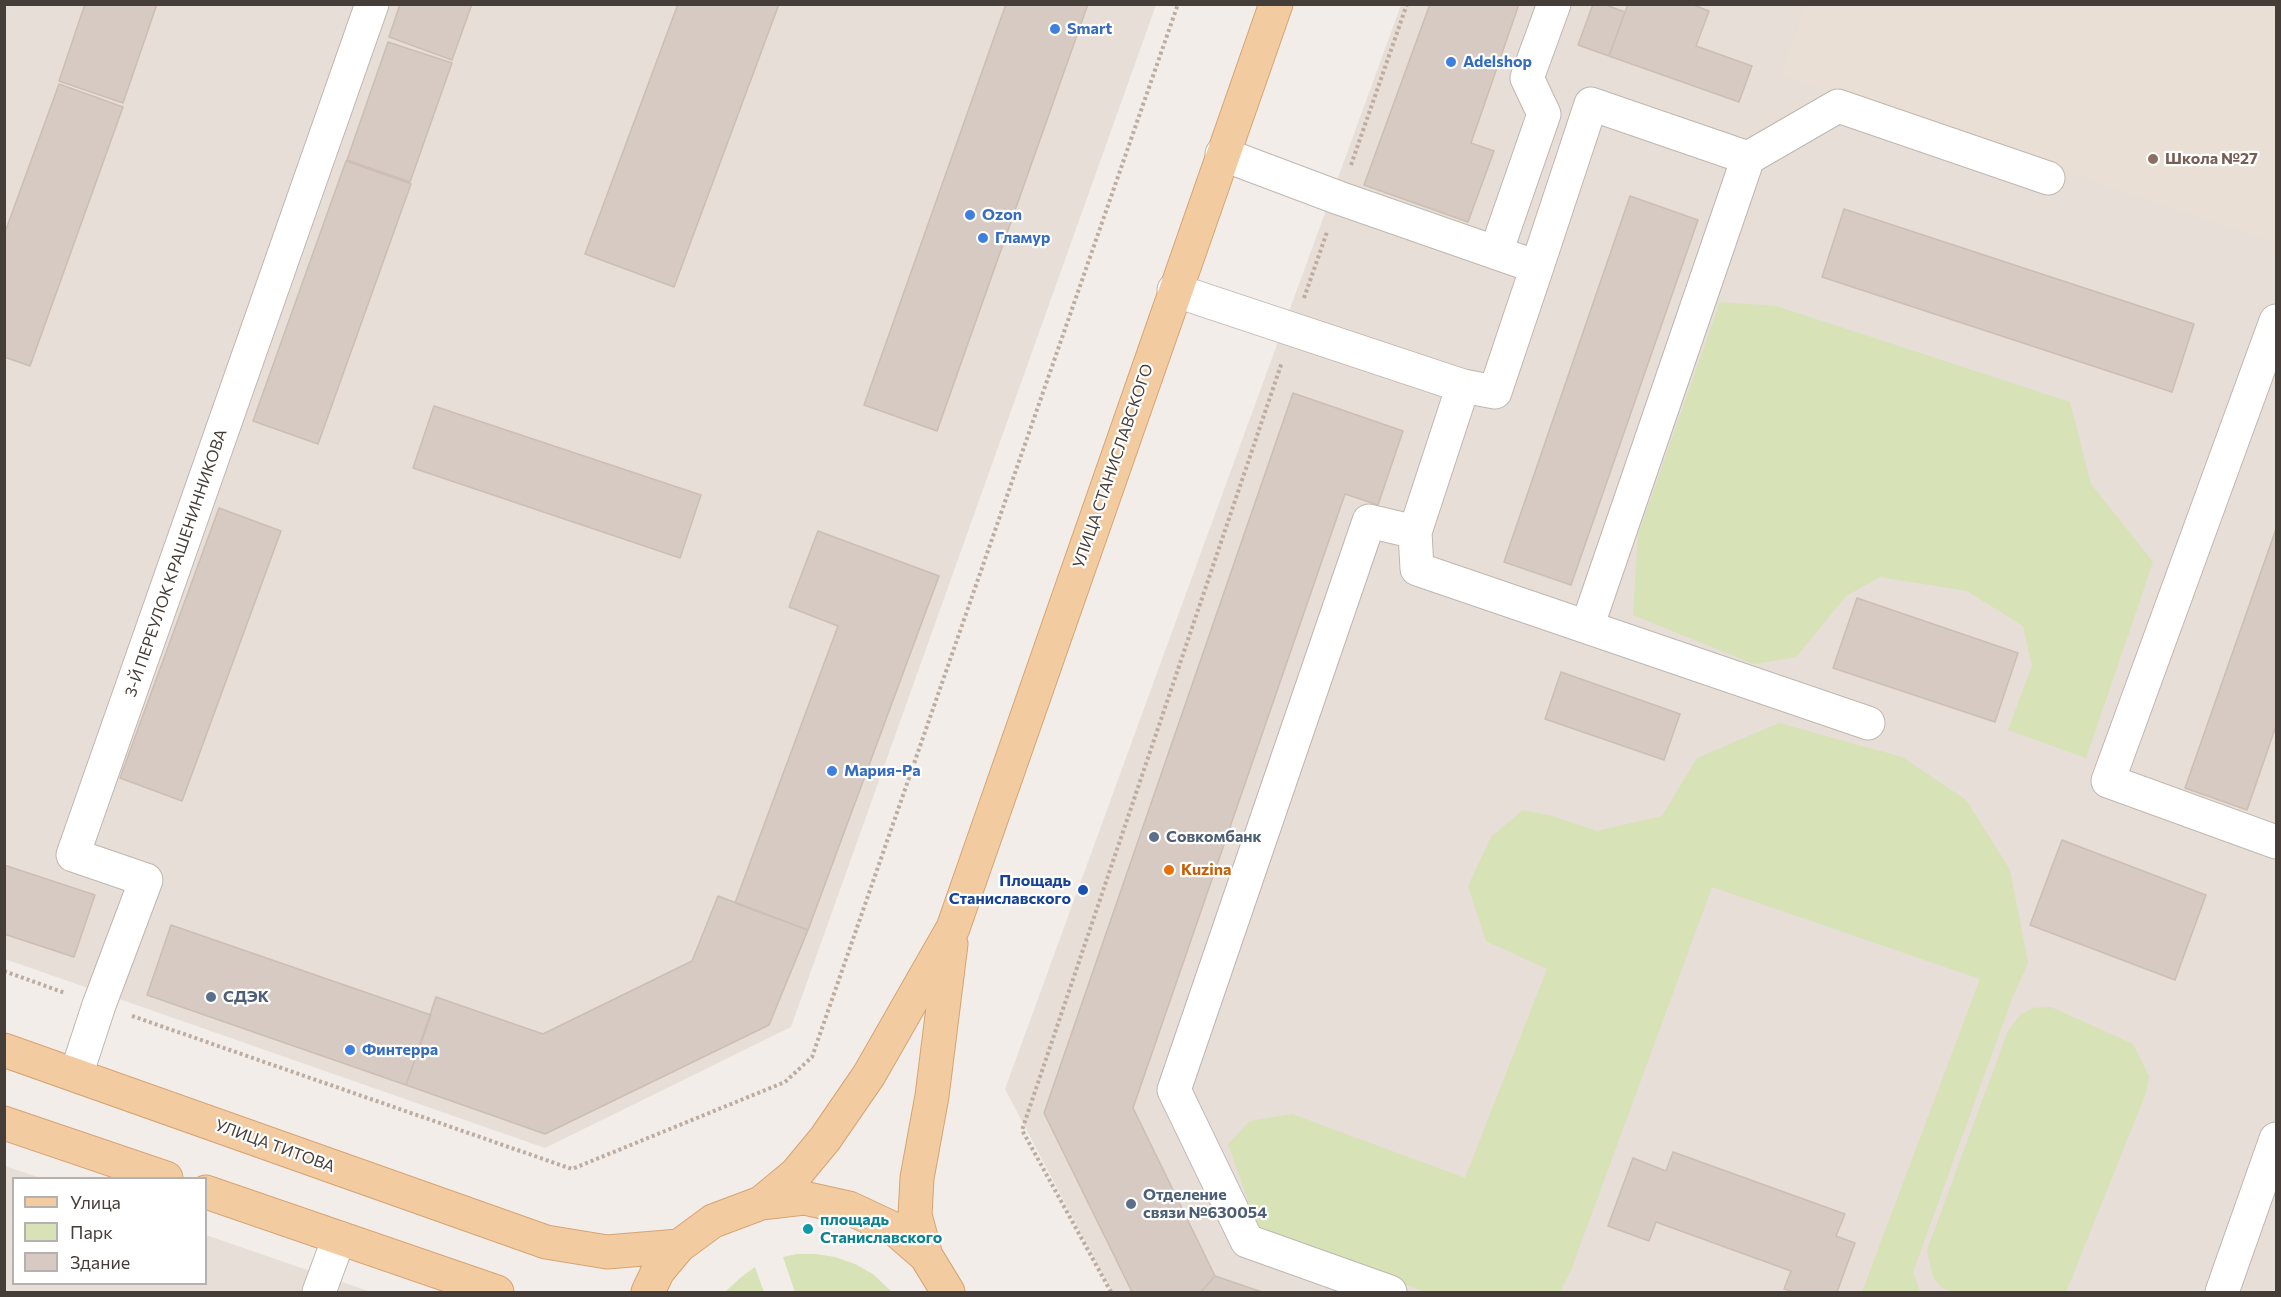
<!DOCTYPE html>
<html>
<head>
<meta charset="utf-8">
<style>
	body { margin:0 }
	#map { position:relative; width:2281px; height:1297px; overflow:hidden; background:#f2ede9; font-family:Commissioner,sans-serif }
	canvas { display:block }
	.frame { position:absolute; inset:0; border:6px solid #453d38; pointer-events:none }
	.legend { position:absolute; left:12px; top:1177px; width:195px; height:108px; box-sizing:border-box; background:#fff; border:2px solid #b5b1af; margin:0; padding:8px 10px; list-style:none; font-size:18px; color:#453d38 }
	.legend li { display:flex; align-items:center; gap:12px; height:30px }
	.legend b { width:30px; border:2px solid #b5b1af }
</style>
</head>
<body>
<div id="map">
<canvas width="2281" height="1297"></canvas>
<div class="frame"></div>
<ul class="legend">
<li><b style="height:8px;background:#f3cba1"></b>Улица</li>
<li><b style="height:16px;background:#d7e2b6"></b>Парк</li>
<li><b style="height:16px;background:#d6cac2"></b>Здание</li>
</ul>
</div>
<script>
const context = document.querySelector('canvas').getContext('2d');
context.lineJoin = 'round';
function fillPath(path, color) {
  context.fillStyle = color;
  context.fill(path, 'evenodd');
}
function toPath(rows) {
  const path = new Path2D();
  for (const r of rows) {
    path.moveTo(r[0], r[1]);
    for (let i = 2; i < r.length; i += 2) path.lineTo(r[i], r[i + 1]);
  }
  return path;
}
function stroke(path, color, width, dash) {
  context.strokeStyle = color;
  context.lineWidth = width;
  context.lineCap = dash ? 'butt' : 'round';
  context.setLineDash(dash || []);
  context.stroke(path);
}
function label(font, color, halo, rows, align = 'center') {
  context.font = font + ' Commissioner,sans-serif';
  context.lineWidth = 4.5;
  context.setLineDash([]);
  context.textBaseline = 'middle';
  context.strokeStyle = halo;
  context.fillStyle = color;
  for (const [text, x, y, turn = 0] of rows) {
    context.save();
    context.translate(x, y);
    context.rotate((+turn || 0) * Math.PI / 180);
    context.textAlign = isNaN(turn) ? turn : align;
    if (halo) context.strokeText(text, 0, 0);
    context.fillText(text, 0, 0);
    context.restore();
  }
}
fillPath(toPath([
	[5,5,1156,5,791,1027,545,1148,5,959],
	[1401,5,2276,5,2276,1292,1112,1292,1005,1089],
	[5,1166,41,1178,14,1178,14,1284,206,1284,206,1235,371,1292,5,1292]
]), '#e6ded7');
fillPath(toPath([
	[1806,5,2276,5,2276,243,1781,75]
]), '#eadfd4');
fillPath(toPath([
	[1720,302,1776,306,2070,402,2091,484,2153,562,2086,758,2008,730,2032,666,2023,626,1967,591,1880,577,1846,596,1796,657,1754,664,1633,615,1638,535],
	[1779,723,1902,757,1966,800,2010,870,2028,963,2013,996,1913,1272,1920,1292,1862,1292,1980,979,1712,887,1571,1270,1560,1292,1426,1292,1259,1231,1228,1144,1250,1121,1292,1114,1465,1178,1547,969,1486,941,1468,886,1491,837,1523,810,1552,816,1597,831,1662,816,1697,758],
	[2051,1007,2133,1044,2149,1076,2146,1093,2066,1292,1953,1292,1942,1288,1933,1277,1927,1250,2008,1031,2020,1015,2033,1008],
	[797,1254,816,1254,835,1257,855,1264,873,1274,892,1292,795,1292,783,1257],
	[755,1267,764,1292,725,1292,740,1278]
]), '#d7e2b6');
const building = toPath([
	[85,4,157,4,123,103,59,81,85,4],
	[400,4,472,4,452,60,389,37,400,4],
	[678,4,779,4,674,287,585,254,678,4],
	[1006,4,1088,4,937,431,864,405,1006,4],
	[1430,4,1519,4,1471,143,1494,151,1468,222,1364,185,1430,4],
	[1593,4,1603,4,1625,12,1609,56,1578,45,1593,4],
	[1628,4,1691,4,1709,11,1696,46,1752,66,1739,102,1609,56,1628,4],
	[388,42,452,63,410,182,347,160,388,42],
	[59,84,123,107,30,366,4,357,4,235,59,84],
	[346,161,411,184,318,444,253,421,346,161],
	[1630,196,1698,220,1571,585,1504,562,1630,196],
	[1844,209,2194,324,2172,392,1822,277,1844,209],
	[1293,393,1403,431,1378,505,1345,494,1133,1108,1215,1276,1201,1292,1132,1292,1044,1113,1293,393],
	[434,406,701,495,680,558,413,468,434,406],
	[219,508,281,531,182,801,120,778,219,508],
	[2276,529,2276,726,2247,810,2185,788,2276,529],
	[818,531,939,576,808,930,735,903,838,626,789,607,818,531],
	[1857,598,2018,653,1995,722,1833,668,1857,598],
	[1561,672,1680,714,1664,760,1545,719,1561,672],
	[2062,840,2206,895,2175,980,2030,925,2062,840],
	[4,865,95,895,74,957,4,934,4,865],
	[718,896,808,930,769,1025,545,1134,406,1085,436,997,543,1034,692,961,718,896],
	[171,925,431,1015,406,1085,147,995,171,925],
	[1673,1152,1845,1214,1836,1236,1855,1243,1837,1292,1795,1292,1784,1289,1791,1271,1656,1222,1649,1241,1608,1226,1633,1158,1666,1171,1673,1152],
	[1215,1276,1262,1292,1201,1292,1215,1276]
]);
fillPath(building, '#d6cac2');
stroke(building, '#cdbeb3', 1.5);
const minor = toPath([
	[1222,154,1339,198,1537,267,1495,392,1463,386],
	[1748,158,1838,106,2048,178],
	[1496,252,1544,114,1527,78,1554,4],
	[1537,267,1591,104,1748,158,1587,627],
	[1174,290,1463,386,1415,532,1369,521,1174,1090,1247,1241,1390,1292],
	[2276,321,2108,781,2276,842],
	[1415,532,1417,569,1868,723],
	[76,1075,99,1005,146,880,73,855,372,4],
	[319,1292,339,1238],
	[2222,1292,2276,1139]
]);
const major = toPath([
	[4,1050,546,1242,607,1252,679,1246],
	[4,1123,166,1178],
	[206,1192,497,1292],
	[761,1203,796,1174,825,1139,869,1075,953,928,1276,4],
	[926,1256,915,1215,917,1178,932,1096,951,944],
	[648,1292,658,1271,679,1246,713,1221,761,1203,804,1198,849,1208,896,1230,926,1256,948,1292]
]);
stroke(minor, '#c0b6af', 35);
stroke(major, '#d6a473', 35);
stroke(toPath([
	[1351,165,1407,4],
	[1304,298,1327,232],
	[4,971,65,993],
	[132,1016,572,1169,785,1082,812,1057,1178,4],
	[1111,1292,1022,1130,1282,362]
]), '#bdac9f', 4, [3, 3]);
stroke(minor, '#fff', 33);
stroke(major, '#f3cba1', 33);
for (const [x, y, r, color] of [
	[1055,29,6,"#3f7fe0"],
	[1451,62,6,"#3f7fe0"],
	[2153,159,6,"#8d6e63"],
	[970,215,6,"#3f7fe0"],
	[983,238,6,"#3f7fe0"],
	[832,771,6,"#3f7fe0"],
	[1154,837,6,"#5c6f8a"],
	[1169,870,6,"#e8710a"],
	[1083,890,6,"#1a4fb4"],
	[211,997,6,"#5c6f8a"],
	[350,1050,6,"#3f7fe0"],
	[1131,1204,6,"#5c6f8a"],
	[808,1229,6,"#0f9aa8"]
]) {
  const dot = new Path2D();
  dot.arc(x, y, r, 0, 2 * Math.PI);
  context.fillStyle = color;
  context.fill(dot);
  stroke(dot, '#fff', 2);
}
label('bold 16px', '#366cbe', '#fff', [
	["Smart",1067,29],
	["Adelshop",1463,62],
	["Ozon",982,215],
	["Гламур",995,238],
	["Мария-Ра",844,771],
	["Финтерра",362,1050]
], 'left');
label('bold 16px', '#785e54', '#fff', [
	["Школа №27",2165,159]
], 'left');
label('16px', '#453d38', '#fff', [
	["УЛИЦА СТАНИСЛАВСКОГО",1113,466,-71],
	["3-Й ПЕРЕУЛОК КРАШЕНИННИКОВА",176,563,-71],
	["УЛИЦА ТИТОВА",275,1146,20]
]);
label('bold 16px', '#4e5e75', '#fff', [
	["Совкомбанк",1166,837],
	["СДЭК",223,997],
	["Отделение",1143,1195],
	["связи №630054",1143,1213]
], 'left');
label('bold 16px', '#c56008', '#fff', [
	["Kuzina",1181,870]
], 'left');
label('bold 16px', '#164399', '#fff', [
	["Площадь",1071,881],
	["Станиславского",1071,899]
], 'right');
label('bold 16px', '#0d838f', '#fff', [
	["площадь",820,1220],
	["Станиславского",820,1238]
], 'left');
</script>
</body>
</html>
